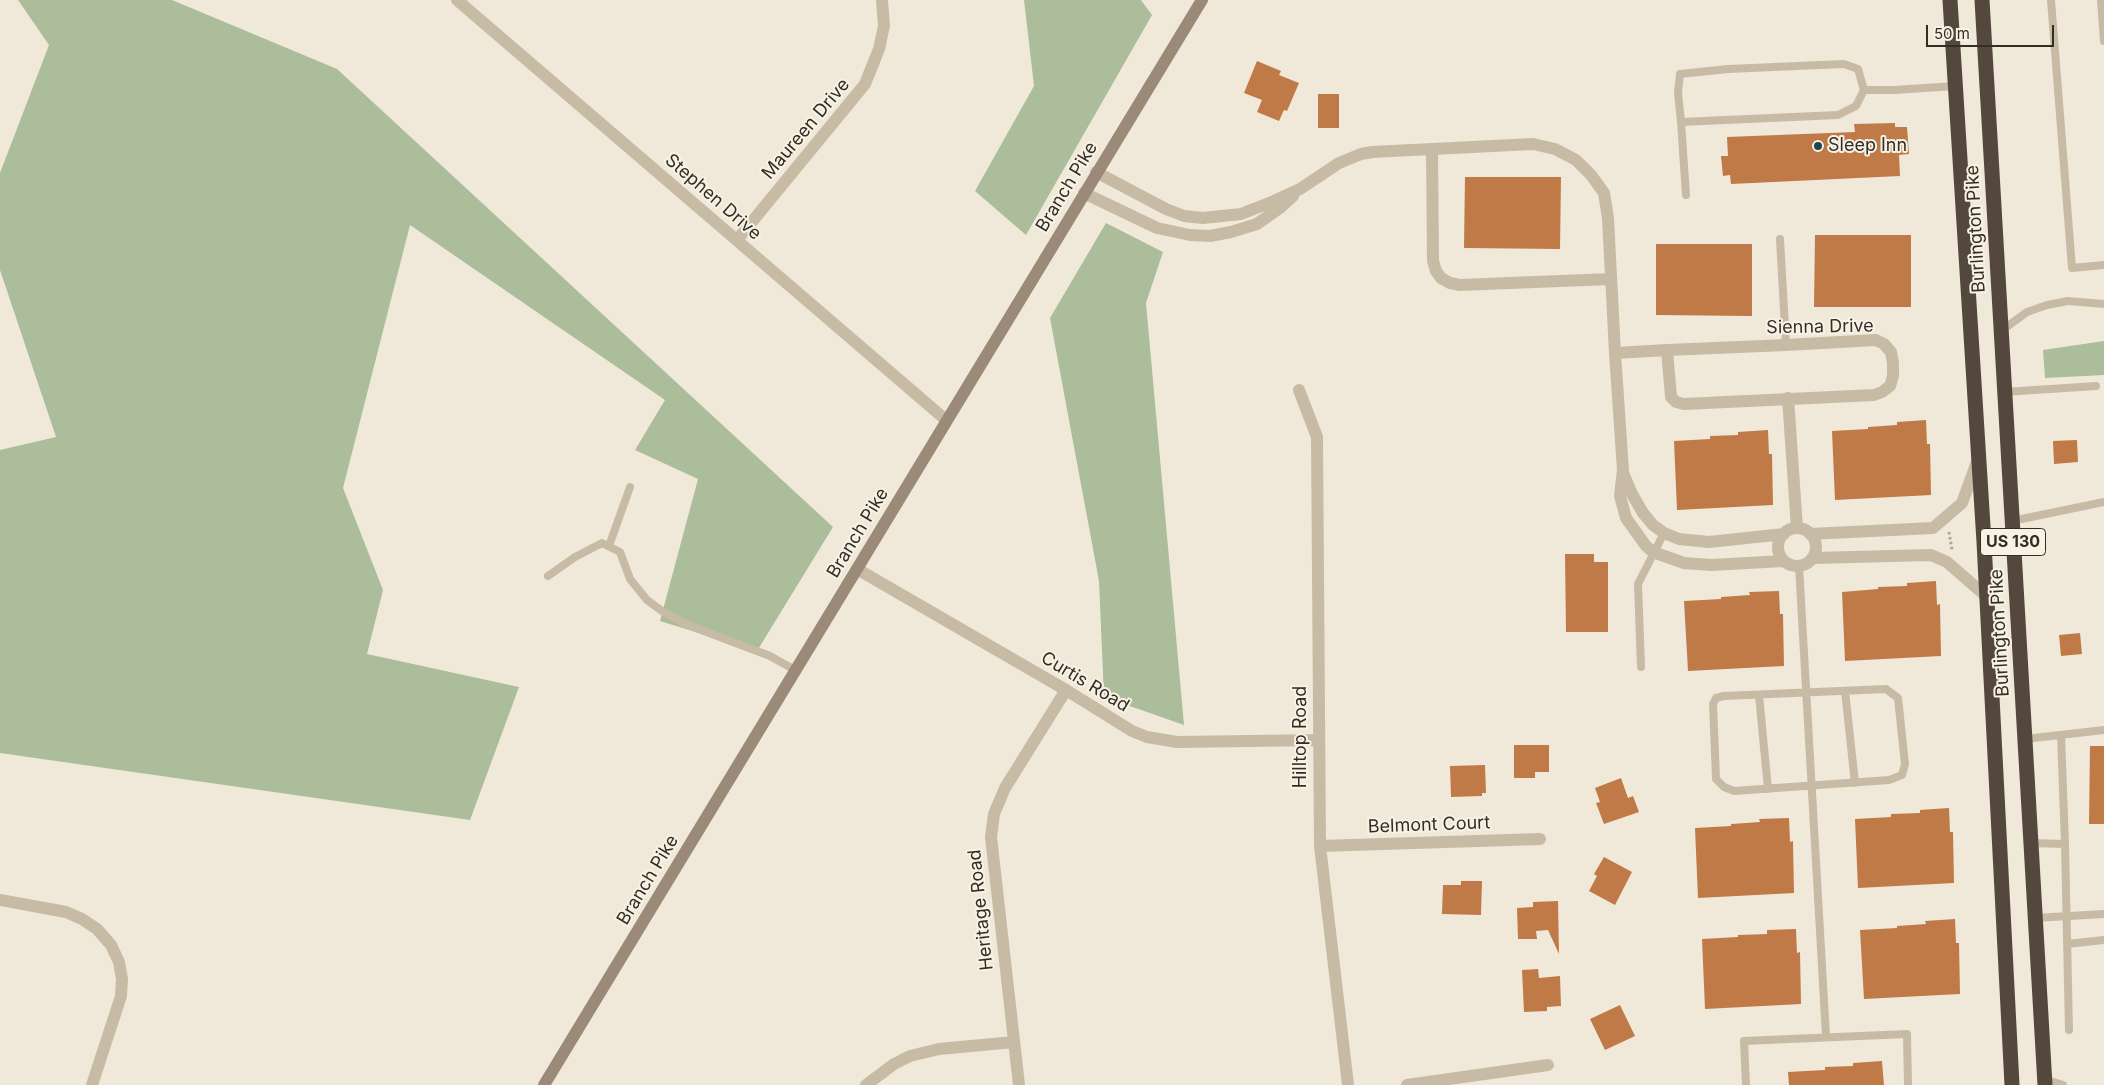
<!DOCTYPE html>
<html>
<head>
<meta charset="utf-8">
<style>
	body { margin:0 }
	#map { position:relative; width:2104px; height:1085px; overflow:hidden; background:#f0e9d9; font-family:Inter,sans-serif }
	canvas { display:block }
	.scale { position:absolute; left:1926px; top:25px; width:128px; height:22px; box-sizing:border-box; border:2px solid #332d26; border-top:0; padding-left:6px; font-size:15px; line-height:18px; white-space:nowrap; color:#332d26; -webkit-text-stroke:4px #f8f2e5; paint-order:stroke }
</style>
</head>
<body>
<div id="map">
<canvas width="2104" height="1085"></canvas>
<div class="scale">50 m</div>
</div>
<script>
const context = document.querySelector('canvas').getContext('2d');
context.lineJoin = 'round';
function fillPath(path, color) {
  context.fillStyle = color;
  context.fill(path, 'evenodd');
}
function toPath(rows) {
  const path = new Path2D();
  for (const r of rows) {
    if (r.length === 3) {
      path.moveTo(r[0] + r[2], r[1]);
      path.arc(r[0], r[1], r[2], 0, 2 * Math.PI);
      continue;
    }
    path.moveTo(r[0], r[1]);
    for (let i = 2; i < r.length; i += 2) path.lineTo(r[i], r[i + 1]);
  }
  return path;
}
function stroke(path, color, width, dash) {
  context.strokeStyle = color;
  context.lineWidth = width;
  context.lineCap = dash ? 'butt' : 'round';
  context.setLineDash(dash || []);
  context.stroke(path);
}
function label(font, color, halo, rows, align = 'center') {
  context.font = font + ' Inter,sans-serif';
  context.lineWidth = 4;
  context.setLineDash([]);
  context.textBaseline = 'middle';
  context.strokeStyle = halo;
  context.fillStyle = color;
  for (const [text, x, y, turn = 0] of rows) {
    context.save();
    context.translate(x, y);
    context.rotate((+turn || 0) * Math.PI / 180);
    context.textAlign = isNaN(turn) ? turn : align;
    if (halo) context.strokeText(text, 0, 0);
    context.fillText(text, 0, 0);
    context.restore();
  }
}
fillPath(toPath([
	[18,0,172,0,337,69,833,527,757,651,660,621,698,479,635,450,665,400,410,225,343,488,383,590,367,654,519,687,470,820,0,753,0,450,56,437,0,270,0,173,49,45],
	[1024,0,1141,0,1152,15,1026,235,975,191,1034,86],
	[1106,223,1163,252,1146,303,1184,725,1104,697,1099,581,1050,318],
	[2104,341,2104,375,2045,378,2043,350]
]), '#abbd9a');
fillPath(toPath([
	[1257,61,1281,71,1279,75,1299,83,1287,111,1284,110,1279,121,1257,112,1262,100,1244,93],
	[1318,94,1339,94,1339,128,1318,128],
	[1895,123,1895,127,1907,127,1909,154,1899,155,1900,176,1731,184,1730,175,1723,176,1721,156,1728,156,1727,137,1855,132,1854,124],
	[1465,177,1561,177,1560,249,1464,248],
	[1815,235,1911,235,1911,307,1814,307],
	[1656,244,1752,244,1752,316,1656,315],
	[1926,420,1927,444,1930,444,1931,495,1835,500,1832,431,1868,429,1868,427,1897,425,1897,422],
	[1768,430,1769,454,1772,454,1773,505,1677,510,1674,441,1710,439,1710,436,1738,435,1738,432],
	[2077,440,2078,462,2054,464,2053,441],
	[1565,554,1594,554,1594,562,1608,562,1608,632,1566,632],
	[1936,581,1937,605,1940,604,1941,656,1845,661,1842,592,1878,589,1878,587,1907,586,1907,583],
	[1779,591,1780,614,1783,614,1784,666,1688,671,1684,601,1721,599,1721,597,1750,595,1749,592],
	[2080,633,2082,654,2061,656,2059,635],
	[1514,745,1549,745,1549,772,1535,772,1535,778,1514,778],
	[2090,746,2104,746,2104,824,2089,824],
	[1485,765,1486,793,1482,793,1482,796,1451,797,1450,766],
	[1621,778,1628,798,1633,796,1639,812,1604,824,1596,803,1600,802,1595,788],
	[1949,808,1950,832,1953,832,1954,883,1858,888,1855,819,1891,817,1891,814,1920,813,1920,810],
	[1789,818,1790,842,1793,841,1794,893,1698,898,1695,828,1731,826,1731,824,1760,822,1759,819],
	[1604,857,1632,872,1615,905,1589,891,1597,876,1594,874],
	[1461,881,1482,881,1481,915,1442,914,1443,885,1461,885],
	[1558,901,1559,954,1548,930,1536,931,1537,939,1518,939,1517,908,1533,907,1533,902],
	[1955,919,1956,943,1959,943,1960,994,1864,999,1860,930,1897,928,1897,926,1926,924,1925,921],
	[1796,929,1797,953,1800,952,1801,1004,1705,1009,1702,939,1738,937,1738,935,1767,934,1767,930],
	[1538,969,1539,978,1560,976,1561,1006,1547,1007,1547,1011,1524,1012,1522,970],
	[1620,1005,1635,1036,1605,1050,1590,1019],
	[1882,1061,1884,1085,1789,1085,1788,1072,1825,1070,1825,1067,1853,1066,1853,1063]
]), '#bf7a47');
stroke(toPath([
	[1949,532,1952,550]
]), '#b2a590', 3, [2.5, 2.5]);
stroke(toPath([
	[2051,0,2072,268,2104,265],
	[2101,0,2104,41],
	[1681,122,1678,93,1680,74,1728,69,1844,64,1858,69,1864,90],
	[1686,195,1681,122,1838,115,1856,106,1864,90,1894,90,1955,86],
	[1780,239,1786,345],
	[2001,331,2027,312,2047,305,2068,301,2104,304],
	[2004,392,2096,386],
	[2012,521,2104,502],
	[609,546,630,487],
	[1799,566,1826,1036],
	[548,576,575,557,602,543,620,552,630,579,647,600,662,611,688,625,770,656,795,670],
	[1641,667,1638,584,1664,533],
	[1886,689,1898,698,1905,764,1902,775,1889,780,1734,791,1724,787,1716,779,1713,704,1716,698,1724,696,1886,689],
	[1845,691,1855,783],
	[1759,695,1768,789],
	[2025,739,2104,730],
	[2031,843,2065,844,2061,735],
	[2065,844,2069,1030],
	[2035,918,2104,914],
	[2067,944,2104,940],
	[2044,1079,2063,1085],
	[1746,1085,1744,1041,1907,1034,1908,1085]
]), '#c7bba6', 8);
stroke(toPath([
	[457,0,946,420],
	[1432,149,1433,261,1436,271,1441,278,1450,283,1460,285,1611,279],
	[1096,172,1166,209,1184,216,1203,218,1241,214,1274,201,1300,189,1339,163,1361,154,1372,152,1533,144,1555,149,1576,160,1591,175,1604,193,1608,218,1615,353,1623,470,1620,496,1626,518,1646,546,1653,552,1684,563,1711,565,1784,561],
	[1084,193,1157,228,1190,235,1210,236,1231,232,1257,224,1281,207,1293,196],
	[737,240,865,84,879,49,884,26,882,0],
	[1615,353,1667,350,1786,345,1876,340,1884,344,1891,352,1893,363,1893,376,1890,386,1882,392,1874,395,1684,404,1676,402,1671,397,1667,350],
	[1299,390,1317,437,1320,846,1348,1085],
	[1788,398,1797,528],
	[1624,475,1632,494,1643,513,1653,525,1664,533,1679,539,1709,542,1784,534],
	[1797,547,19],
	[1810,534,1933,528,1962,503,1978,459],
	[1813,558,1931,555,1947,562,1987,597],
	[857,569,1066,690,1132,731,1147,737,1177,742,1319,740],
	[1320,846,1540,839],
	[0,900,66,912,82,919,97,929,111,945,119,962,122,979,121,996,92,1085],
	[866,1085,894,1064,910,1056,939,1049,1014,1042],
	[1019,1085,991,837,994,814,1005,788,1066,690],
	[1407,1085,1548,1065]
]), '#c7bba6', 12);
stroke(toPath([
	[544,1085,1202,0]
]), '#9a8a77', 12);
stroke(toPath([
	[1950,0,1984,542,2012,1085],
	[1982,0,2045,1085]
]), '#54483e', 15);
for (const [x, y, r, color] of [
	[1818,146,5,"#1e4552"]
]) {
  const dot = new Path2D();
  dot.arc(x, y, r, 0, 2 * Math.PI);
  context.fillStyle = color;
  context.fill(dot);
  stroke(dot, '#f8f2e5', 2);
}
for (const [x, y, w] of [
	[2013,542,65]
]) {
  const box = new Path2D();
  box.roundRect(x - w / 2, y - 13.5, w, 27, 4);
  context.fillStyle = '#f8f2e5';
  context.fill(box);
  stroke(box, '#332d26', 1);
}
label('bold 16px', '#332d26', null, [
	["US 130",2013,542]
]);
label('18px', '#332d26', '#f8f2e5', [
	["Maureen Drive",806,129,-50],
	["Branch Pike",1067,187,-59],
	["Stephen Drive",713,197,41],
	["Burlington Pike",1976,229,-93],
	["Sienna Drive",1820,327,-1],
	["Branch Pike",858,533,-59],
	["Burlington Pike",2000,633,-93],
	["Curtis Road",1085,682,31],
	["Hilltop Road",1301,737,-90],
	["Belmont Court",1429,825,-2],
	["Branch Pike",648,880,-59],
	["Heritage Road",981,910,-96]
]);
label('18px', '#332d26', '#f8f2e5', [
	["Sleep Inn",1828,146]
], 'left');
</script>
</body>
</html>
